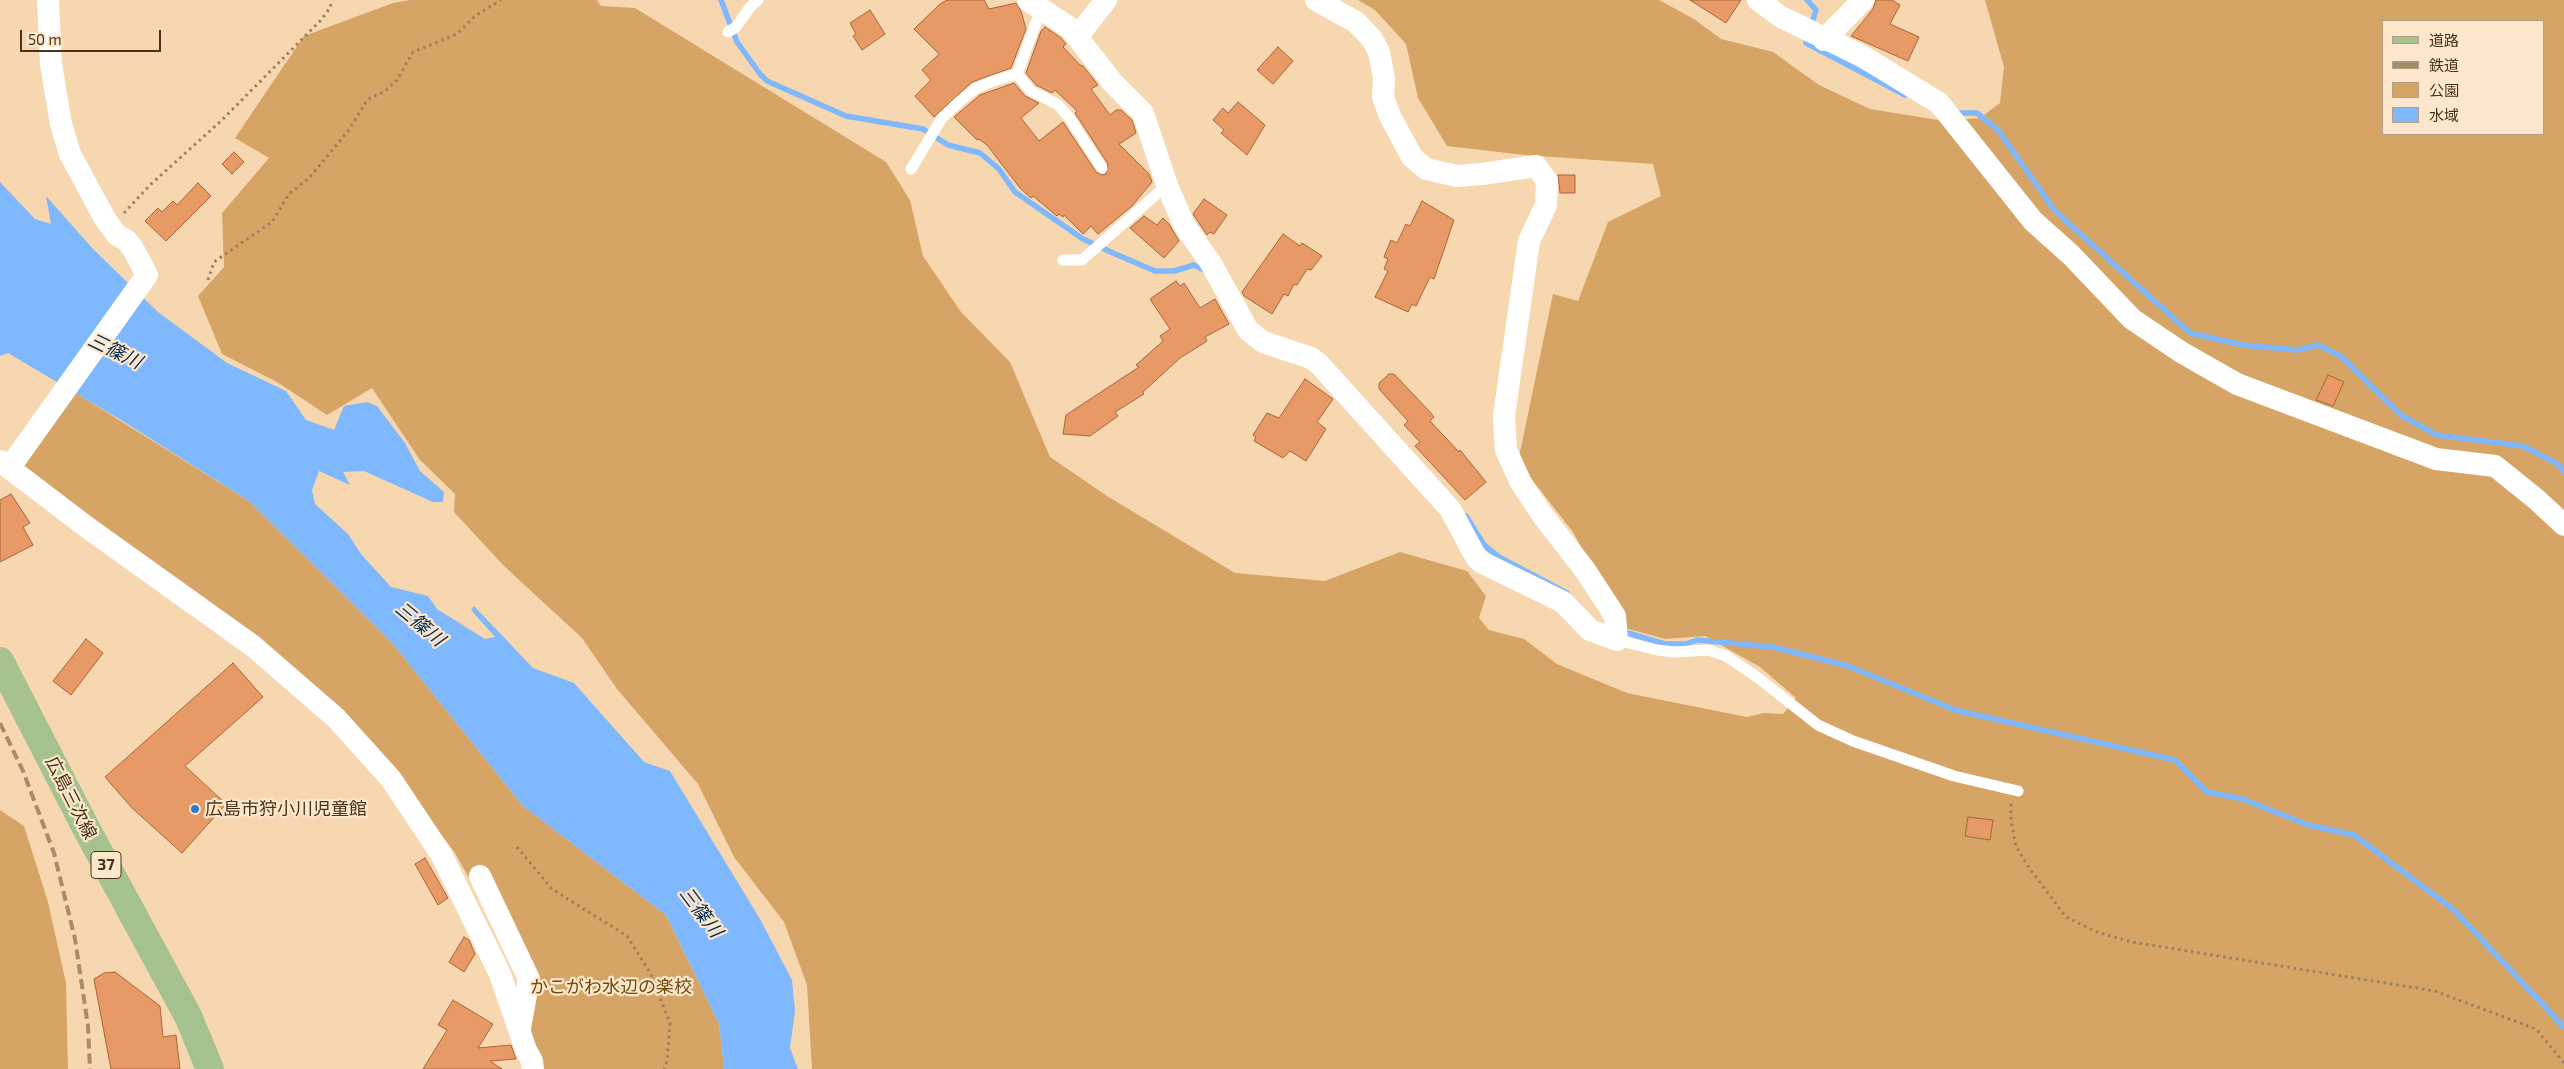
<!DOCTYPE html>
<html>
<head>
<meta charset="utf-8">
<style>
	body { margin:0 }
	#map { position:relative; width:2564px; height:1069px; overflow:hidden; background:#f7d7b0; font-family:"Exo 2","Noto Sans JP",sans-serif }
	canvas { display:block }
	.legend { position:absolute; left:2382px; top:20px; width:162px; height:115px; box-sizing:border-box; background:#fce7cc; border:1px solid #b49f84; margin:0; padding:6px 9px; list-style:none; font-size:15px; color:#493418 }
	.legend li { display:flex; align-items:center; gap:10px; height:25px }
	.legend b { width:25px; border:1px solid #b49f84 }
	.scale { position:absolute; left:20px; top:30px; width:141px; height:22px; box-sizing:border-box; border:2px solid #493418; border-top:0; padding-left:6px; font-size:15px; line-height:18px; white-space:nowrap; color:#493418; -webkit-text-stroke:4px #fce7cc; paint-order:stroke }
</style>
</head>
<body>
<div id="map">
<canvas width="2564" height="1069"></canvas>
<ul class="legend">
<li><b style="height:6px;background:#a6c28f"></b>道路</li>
<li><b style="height:6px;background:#a78c6a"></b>鉄道</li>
<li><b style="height:14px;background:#d6a565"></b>公園</li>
<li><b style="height:14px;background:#7fb8fc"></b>水域</li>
</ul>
<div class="scale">50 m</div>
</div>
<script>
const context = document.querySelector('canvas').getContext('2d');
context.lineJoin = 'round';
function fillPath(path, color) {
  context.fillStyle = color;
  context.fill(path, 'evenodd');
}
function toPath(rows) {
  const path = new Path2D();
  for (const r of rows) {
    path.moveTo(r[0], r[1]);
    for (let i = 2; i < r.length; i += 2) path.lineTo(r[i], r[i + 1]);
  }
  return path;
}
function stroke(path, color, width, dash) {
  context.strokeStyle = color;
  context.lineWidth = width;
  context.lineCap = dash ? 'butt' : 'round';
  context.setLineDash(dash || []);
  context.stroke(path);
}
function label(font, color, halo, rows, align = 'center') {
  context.font = font + ' "Exo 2","Noto Sans JP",sans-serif';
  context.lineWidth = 4.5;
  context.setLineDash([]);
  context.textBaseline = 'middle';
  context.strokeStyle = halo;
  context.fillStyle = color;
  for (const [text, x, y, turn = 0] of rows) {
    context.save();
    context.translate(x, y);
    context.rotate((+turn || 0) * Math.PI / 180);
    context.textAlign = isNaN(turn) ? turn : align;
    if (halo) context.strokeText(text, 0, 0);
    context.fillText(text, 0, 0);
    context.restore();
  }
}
fillPath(toPath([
	[410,0,597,0,601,6,635,8,886,162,910,200,923,256,961,312,1010,362,1050,457,1107,496,1235,573,1325,581,1400,552,1467,571,1486,596,1479,618,1489,630,1524,639,1557,664,1627,693,1747,717,1764,713,1783,714,1796,698,1760,667,1705,636,1665,639,1625,628,1573,532,1518,462,1553,294,1578,301,1608,222,1661,196,1653,164,1524,155,1447,146,1418,98,1406,44,1375,10,1358,0,1659,0,1694,19,1721,39,1773,52,1819,85,1870,109,1944,121,1980,118,2000,103,2004,67,1985,0,2564,0,2564,1069,812,1069,807,985,784,922,734,857,698,784,617,689,582,638,504,566,454,512,455,494,420,460,372,388,327,415,277,382,222,354,198,296,224,267,222,213,269,158,235,138,304,36,393,3],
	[2383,21,2543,21,2543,134,2383,134],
	[71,390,249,501,393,644,523,806,666,915,719,1024,724,1069,537,1069,518,965,455,853,395,773,16,466],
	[0,810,24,826,48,902,66,983,68,1069,0,1069]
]), '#d6a565');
fillPath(toPath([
	[0,182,35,219,51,224,46,196,93,249,158,312,227,363,286,391,306,420,334,430,344,406,367,402,377,406,405,443,420,471,444,492,443,502,433,502,364,471,343,472,350,485,319,471,312,490,315,504,348,534,361,554,391,587,428,596,437,609,485,639,495,637,471,610,474,606,533,668,574,683,644,762,670,771,760,919,792,980,795,1011,790,1048,798,1069,724,1069,719,1024,666,915,523,806,393,644,249,501,121,420,8,353,0,356]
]), '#7fb8fc');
stroke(toPath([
	[721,0,737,42,760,74,767,81,846,116,923,129,948,145,980,153,999,169,1015,192,1083,239,1113,253,1155,271,1174,271,1194,265,1206,271],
	[1807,0,1816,10,1811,26],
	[1808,34,1806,43,1905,95],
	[1954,113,1977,113,1998,130,2055,211,2190,333,2243,345,2297,350,2318,345,2341,356,2402,416,2437,435,2523,446,2558,464,2564,472],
	[1466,516,1484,545,1499,557,1567,593],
	[1621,631,1665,644,1686,644,1697,640,1773,647,1848,666,1955,710,2175,760,2207,792,2243,799,2308,825,2354,835,2454,910,2564,1027]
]), '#7fb8fc', 5.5);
const building = toPath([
	[947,0,984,0,989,9,1016,3,1021,11,1026,29,1011,68,972,82,934,117,915,96,931,80,922,70,939,54,914,29,940,4,947,0],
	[1690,0,1741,0,1726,23,1690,0],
	[1876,0,1892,0,1900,5,1890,24,1919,37,1908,61,1851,36,1873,9,1876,0],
	[870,10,885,34,862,50,853,36,856,34,850,23,870,10],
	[1045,27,1061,38,1066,44,1063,47,1080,65,1083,66,1098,85,1091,89,1110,115,1116,110,1121,110,1132,120,1136,133,1119,144,1149,174,1152,182,1132,206,1098,234,1091,226,1083,234,1064,215,1063,217,1059,214,1057,216,1033,196,1031,198,1020,188,987,145,979,139,977,140,954,117,980,95,1014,83,1025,96,1039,103,1021,118,1039,141,1063,122,1096,172,1102,175,1106,174,1108,164,1075,113,1077,111,1055,90,1052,93,1036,85,1026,73,1041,31,1045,27],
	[1278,47,1293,61,1273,84,1257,70,1278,47],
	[1238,102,1265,125,1247,155,1221,133,1224,130,1213,120,1223,108,1228,113,1238,102],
	[234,152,244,162,232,174,222,164,234,152],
	[1558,175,1575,175,1575,193,1560,193,1558,175],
	[198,183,211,196,166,241,145,221,158,208,162,212,173,201,177,205,198,183],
	[1204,199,1227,215,1214,234,1210,232,1207,235,1193,214,1204,199],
	[1422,201,1454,220,1434,279,1430,277,1416,306,1412,304,1408,312,1375,297,1388,271,1384,269,1388,259,1384,257,1391,240,1397,243,1406,224,1410,226,1422,201],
	[1144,216,1157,225,1163,218,1169,224,1179,241,1164,258,1130,228,1144,216],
	[1283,234,1300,246,1302,243,1322,256,1311,270,1307,269,1297,285,1294,284,1288,296,1284,294,1272,314,1244,296,1242,292,1283,234],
	[1176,281,1180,286,1184,283,1200,308,1215,299,1229,324,1205,337,1207,341,1180,358,1143,392,1144,394,1115,412,1118,416,1090,436,1063,434,1066,415,1139,367,1136,365,1163,341,1160,336,1170,329,1150,299,1176,281],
	[1389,374,1394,374,1430,412,1434,417,1430,421,1459,452,1460,450,1486,482,1465,500,1415,446,1420,442,1404,425,1408,421,1379,389,1379,383,1389,374],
	[2328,375,2344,382,2333,406,2316,400,2328,375],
	[1305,379,1333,399,1317,422,1326,429,1306,461,1290,451,1283,458,1254,441,1256,437,1253,435,1267,413,1279,418,1305,379],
	[11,494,30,523,23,527,33,545,0,562,0,500,11,494],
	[86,639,103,653,71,695,53,681,86,639],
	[233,663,263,697,185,766,226,804,182,853,132,808,105,777,233,663],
	[1968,817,1993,820,1990,840,1965,836,1968,817],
	[425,858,448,898,438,905,415,864,425,858],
	[464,937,469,940,475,954,464,972,449,962,464,937],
	[115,972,160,1006,163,1037,176,1035,180,1069,111,1069,94,979,104,973,115,972],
	[453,1000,493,1024,478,1048,511,1045,516,1059,490,1061,502,1069,423,1069,447,1030,438,1025,453,1000]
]);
fillPath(building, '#e79966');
stroke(building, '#a8663a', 1);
stroke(toPath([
	[124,213,150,185,221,121,321,20,330,8,332,0],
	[208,280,214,262,272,222,289,194,309,178,348,131,368,99,384,92,397,80,413,52,457,34,475,16,501,0],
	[2011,804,2011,821,2016,846,2029,868,2066,917,2097,932,2132,942,2435,991,2536,1029,2564,1063],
	[517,847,552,889,627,936,651,974,670,1023,667,1061,664,1069]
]), '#9b8160', 3, [2.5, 4]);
stroke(toPath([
	[728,32,736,27,751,6,758,0],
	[1017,74,1031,91,1057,104,1068,116,1102,168],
	[911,169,942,118,960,101,976,88,993,81,1017,74,1041,9],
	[1063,260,1082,260,1167,185],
	[1617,640,1657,650,1674,652,1708,650,1726,656,1757,677,1818,725,1853,741,1954,776,2018,791]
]), '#fff', 11);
stroke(toPath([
	[1028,0,1070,28,1113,83,1143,113,1167,185,1184,225,1210,262,1248,330,1263,342,1311,358,1319,364,1450,509,1476,557,1481,562,1563,602,1590,630,1617,640,1615,616,1585,570,1543,516,1521,483,1506,450,1504,416,1529,241,1546,205,1547,181,1536,166,1482,174,1457,176,1426,169,1412,157,1390,116,1383,97,1384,78,1379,52,1372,39,1356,22,1316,0],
	[1758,0,1781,17,1862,56,1939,103,2033,221,2071,255,2132,319,2181,352,2237,384,2436,459,2495,466,2536,499,2564,525],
	[1077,37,1106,0],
	[1824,40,1863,0],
	[0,461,88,528,253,646,336,718,391,779,441,854,500,974,526,1050,532,1061,533,1069],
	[10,467,147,275,132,247,126,240,117,235,105,219,70,154,61,124,51,64,48,0],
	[480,876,529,979,520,1028]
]), '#fff', 22);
stroke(toPath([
	[0,661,86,828,188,1016,210,1069]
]), '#a6c28f', 28);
stroke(toPath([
	[0,723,23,771,54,853,75,939,88,1026,90,1069]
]), '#a78c6a', 4, [10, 5]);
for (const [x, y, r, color] of [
	[195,809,5,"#2f7acb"]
]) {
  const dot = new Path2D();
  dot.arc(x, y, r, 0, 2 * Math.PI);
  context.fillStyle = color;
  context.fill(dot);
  stroke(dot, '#fce7cc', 2);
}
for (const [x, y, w] of [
	[106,865,30]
]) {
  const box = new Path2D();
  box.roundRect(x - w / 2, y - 13.5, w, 27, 4);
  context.fillStyle = '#fce7cc';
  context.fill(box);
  stroke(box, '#493418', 1);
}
label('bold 16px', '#493418', null, [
	["37",106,865]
]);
label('18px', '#493418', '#fce7cc', [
	["広島三次線",71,798,63]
]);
label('18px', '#493418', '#fce7cc', [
	["広島市狩小川児童館",205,809]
], 'left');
label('18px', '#6e490d', '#fce7cc', [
	["かこがわ水辺の楽校",611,987]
]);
label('italic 19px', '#042d57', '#fce7cc', [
	["三篠川",115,351,26],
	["三篠川",420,624,40],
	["三篠川",701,912,53]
]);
</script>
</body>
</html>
